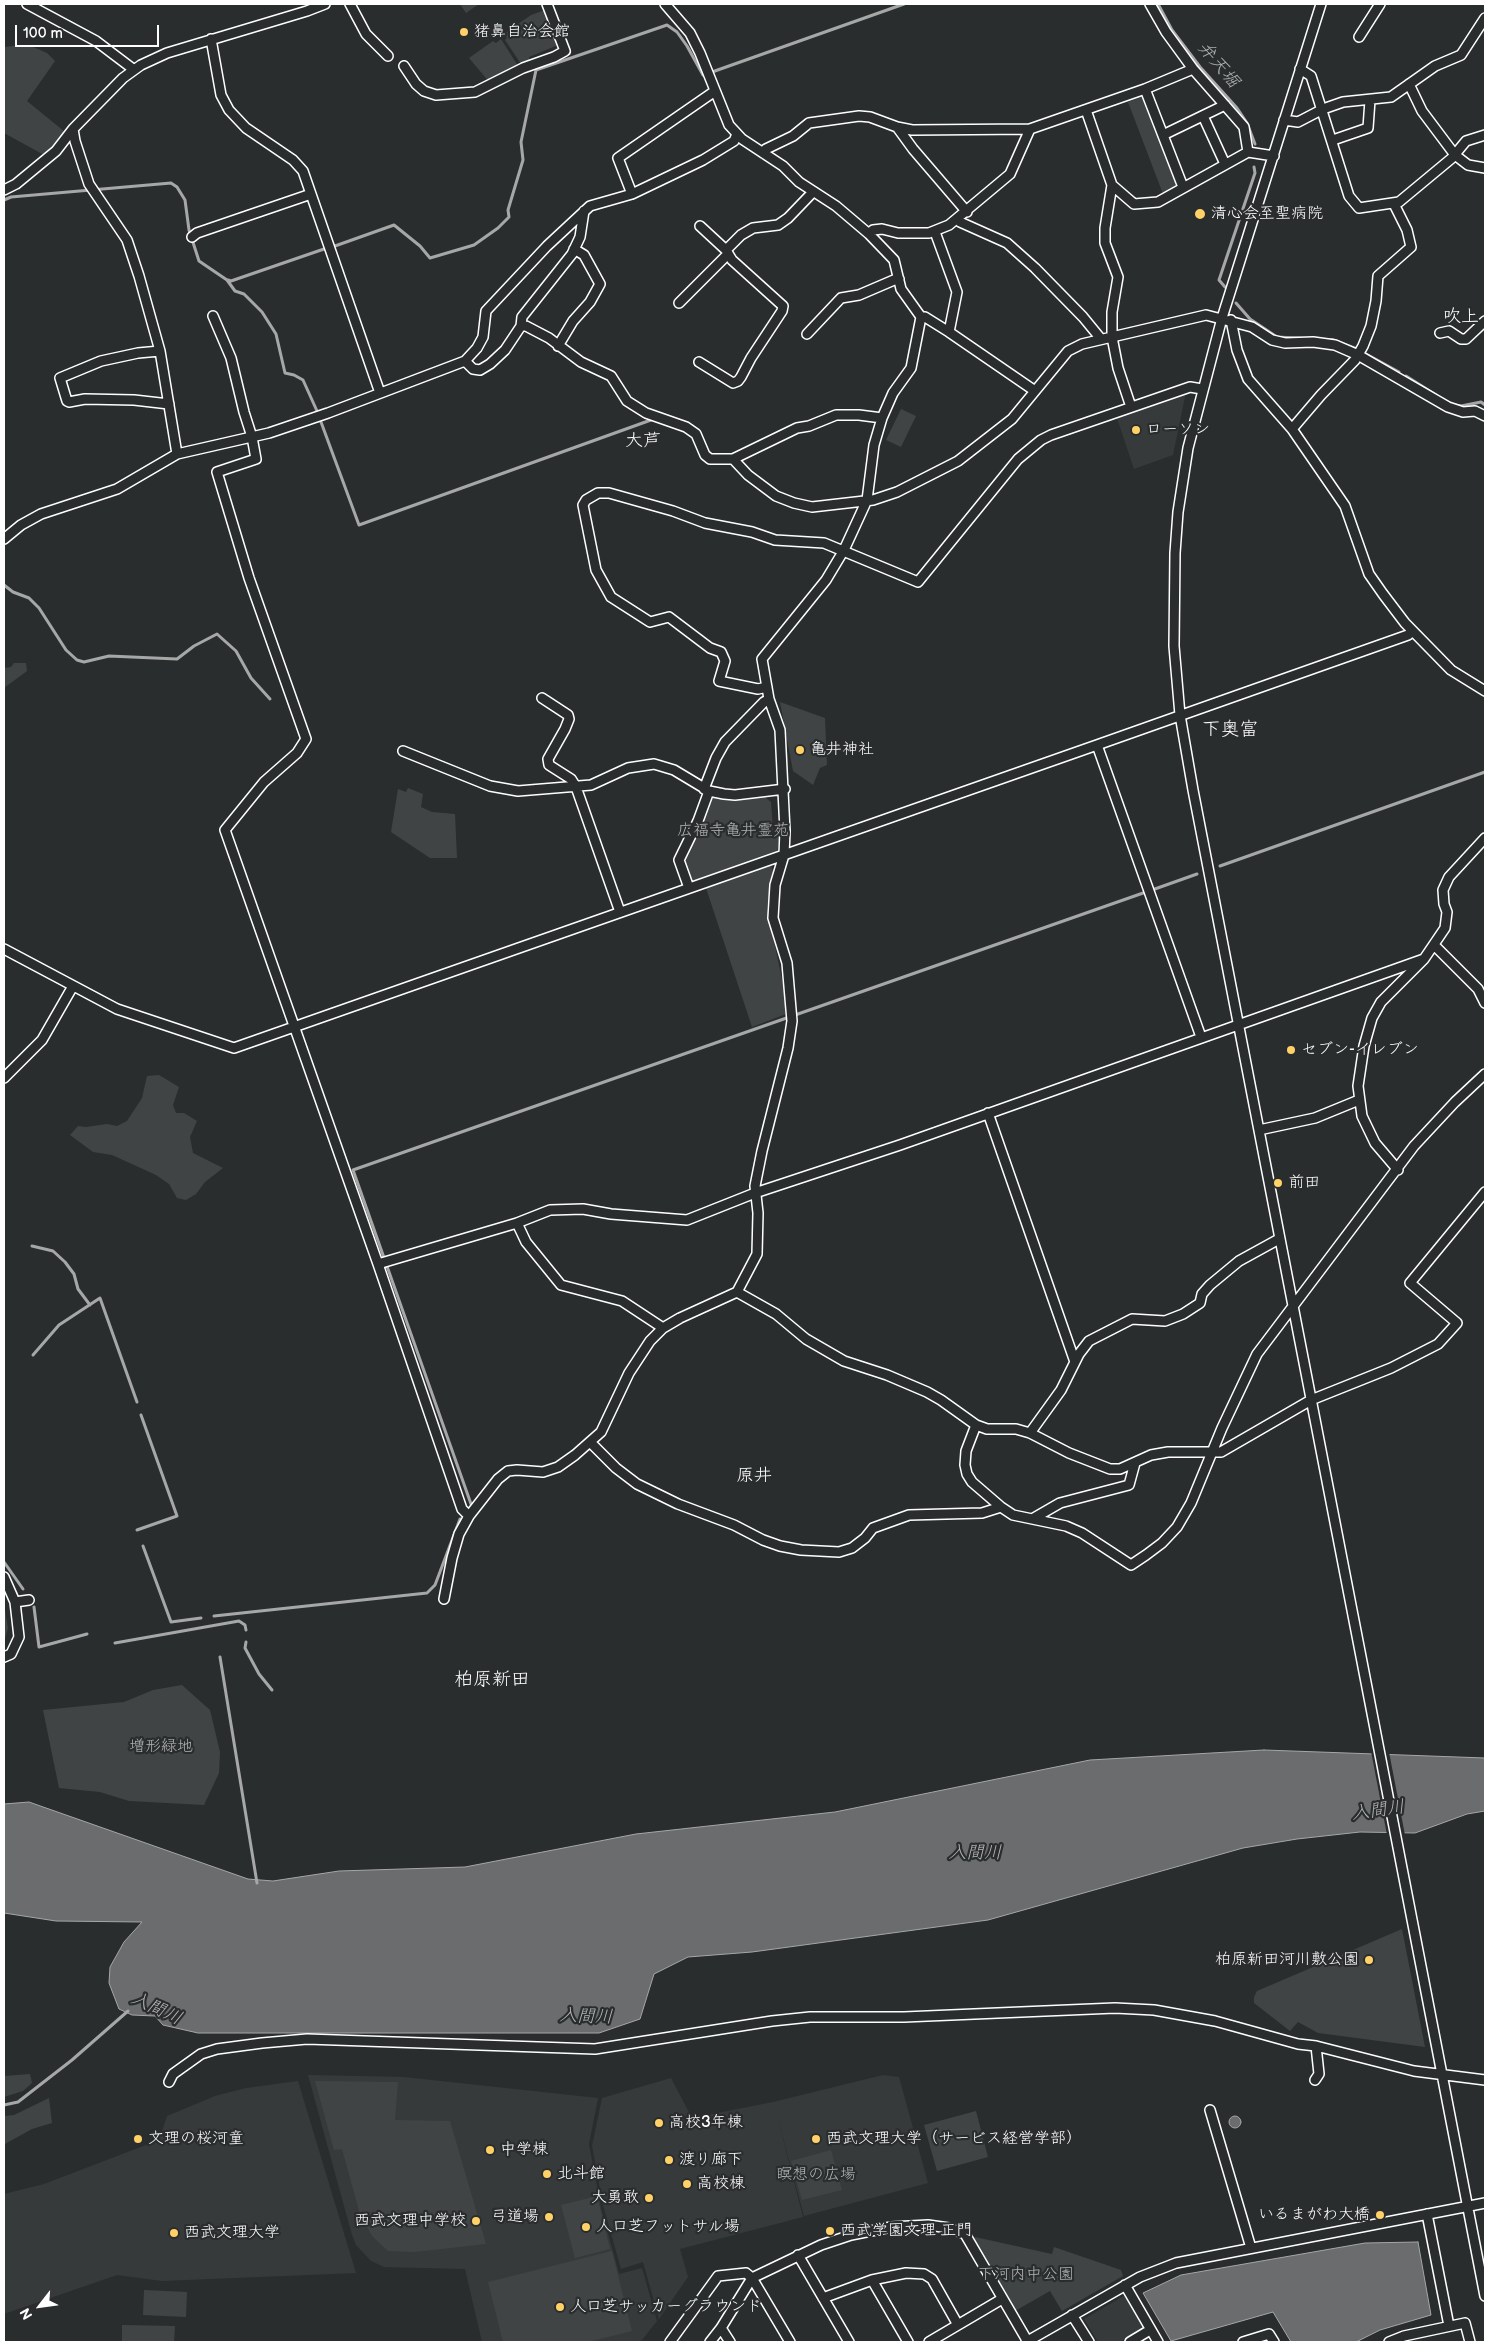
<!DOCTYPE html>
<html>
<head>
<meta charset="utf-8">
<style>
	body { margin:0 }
	#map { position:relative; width:1489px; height:2346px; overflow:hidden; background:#2a2d2e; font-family:"Balsamiq Sans",sans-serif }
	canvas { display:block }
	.frame { position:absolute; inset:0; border:5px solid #fff; pointer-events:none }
	.north { position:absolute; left:15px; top:2281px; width:50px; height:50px; -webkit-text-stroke:4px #2a2d2e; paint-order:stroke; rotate:240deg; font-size:14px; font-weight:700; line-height:20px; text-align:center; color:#fff }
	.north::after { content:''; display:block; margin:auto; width:18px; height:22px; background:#fff; clip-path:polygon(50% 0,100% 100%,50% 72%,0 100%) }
	.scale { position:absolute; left:15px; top:25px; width:144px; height:22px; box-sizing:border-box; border:2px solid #fff; border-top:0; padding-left:6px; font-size:15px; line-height:18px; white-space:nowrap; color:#fff; -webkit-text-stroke:4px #2a2d2e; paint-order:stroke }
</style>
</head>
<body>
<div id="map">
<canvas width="1489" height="2346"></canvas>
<div class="frame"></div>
<div class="north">N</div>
<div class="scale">100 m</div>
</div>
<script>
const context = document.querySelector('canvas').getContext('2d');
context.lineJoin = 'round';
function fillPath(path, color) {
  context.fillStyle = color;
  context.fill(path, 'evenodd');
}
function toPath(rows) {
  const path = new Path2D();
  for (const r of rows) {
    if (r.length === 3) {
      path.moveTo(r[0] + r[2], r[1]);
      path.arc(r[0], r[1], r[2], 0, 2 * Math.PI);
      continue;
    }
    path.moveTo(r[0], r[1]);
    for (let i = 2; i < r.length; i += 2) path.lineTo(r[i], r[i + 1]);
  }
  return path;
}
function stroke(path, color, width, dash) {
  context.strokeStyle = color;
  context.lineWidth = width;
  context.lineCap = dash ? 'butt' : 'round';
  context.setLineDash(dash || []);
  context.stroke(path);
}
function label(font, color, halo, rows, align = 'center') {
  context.font = font + ' "Balsamiq Sans","Klee One",sans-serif';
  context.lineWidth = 4.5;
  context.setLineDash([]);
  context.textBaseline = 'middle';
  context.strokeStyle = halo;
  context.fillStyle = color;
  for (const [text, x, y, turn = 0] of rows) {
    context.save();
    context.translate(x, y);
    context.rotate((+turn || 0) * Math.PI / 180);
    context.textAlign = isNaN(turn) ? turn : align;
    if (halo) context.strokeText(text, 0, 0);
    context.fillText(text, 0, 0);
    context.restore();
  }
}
fillPath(toPath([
	[1186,392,1173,455,1134,469,1117,418],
	[308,2075,404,2077,598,2098,589,2144,601,2208,619,2274,642,2268,657,2321,642,2340,637,2342,482,2342,465,2269,384,2267,371,2261,356,2245,352,2235],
	[883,2075,899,2077,928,2183,804,2216,777,2115,803,2217,680,2249,688,2277,659,2319,643,2262,621,2269,603,2205,592,2146,602,2098,671,2078,692,2118,773,2102],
	[298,2081,356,2273,162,2281,117,2275,4,2314,4,2194,44,2184,159,2140,167,2116,215,2096,246,2088],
	[1127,2294,1144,2325,1144,2329,1120,2342,1098,2342,1084,2319]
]), '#373a3b');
fillPath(toPath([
	[460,4,479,4,466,13],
	[545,10,558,45,529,57,530,61,521,64,505,40,507,38,504,34,531,15],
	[501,39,518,66,490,83,469,58,493,41,496,43],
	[22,45,33,47,47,53,55,61,27,101,65,132,44,155,4,133,4,47],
	[1141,97,1145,99,1177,181,1173,189,1163,194,1128,102],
	[901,409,916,416,901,447,886,440],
	[14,663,26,663,27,671,4,688,4,668,11,667],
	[780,702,825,718,827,765,820,768,813,785,793,771],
	[408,788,423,794,421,807,432,812,455,814,457,858,430,858,391,832,398,789,406,792],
	[710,794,767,795,766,798,771,802,773,830,780,831,778,849,776,851,690,882,681,862],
	[771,865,773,871,767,908,784,989,786,1014,752,1027,706,888],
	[159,1075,179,1087,173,1105,176,1113,184,1113,197,1121,190,1137,193,1153,223,1168,205,1182,196,1194,186,1200,177,1198,169,1184,156,1175,112,1155,93,1152,70,1135,78,1126,86,1127,107,1124,117,1126,127,1121,142,1098,147,1076],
	[4,1604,8,1628,4,1642],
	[182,1685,210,1710,220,1752,219,1773,204,1805,129,1801,100,1792,59,1788,43,1710,124,1702,153,1690],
	[1402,1929,1425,2047,1318,2033,1298,2022,1290,2031,1254,2003,1254,1997,1257,1991],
	[30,2074,32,2083,23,2091,4,2097,4,2076],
	[315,2081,398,2082,395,2120,450,2121,486,2244,414,2252,388,2251,372,2236,360,2214,342,2149,334,2150],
	[49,2098,52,2123,32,2129,5,2144,4,2116,14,2115],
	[976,2111,988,2157,937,2171,924,2125],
	[831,2150,842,2190,802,2200,791,2161],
	[597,2196,610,2249,575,2258,561,2205],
	[975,2237,1052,2254,1054,2247,1121,2270,1123,2276,1062,2311,1050,2291,1015,2311,973,2241],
	[612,2251,632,2331,588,2342,503,2342,488,2282],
	[144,2290,187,2292,186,2317,143,2315],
	[122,2325,175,2326,174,2342,122,2342]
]), '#414445');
const water = toPath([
	[1264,1750,1485,1758,1485,1811,1467,1814,1415,1833,1360,1832,1297,1839,1243,1848,988,1920,752,1952,688,1957,654,1974,640,2019,599,2033,198,2033,163,2025,155,2016,132,2015,119,2009,109,1983,110,1967,124,1942,142,1922,56,1921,4,1913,4,1804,29,1802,248,1879,273,1881,339,1871,465,1867,636,1834,835,1812,1090,1760,1264,1750],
	[1235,2122,6],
	[1418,2242,1431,2315,1380,2330,1356,2342,1291,2342,1273,2312,1171,2341,1143,2293,1181,2275,1365,2243,1418,2242]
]);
fillPath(water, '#6a6c6d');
stroke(water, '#a6a7a7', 1);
fillPath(toPath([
	[1371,1751,1389,1752,1405,1835,1387,1835]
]), '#2a2d2e');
stroke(toPath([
	[1158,4,1172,30,1200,67,1237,108,1247,123,1255,144],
	[712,72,904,4],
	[4,200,11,197,171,183,177,187,185,200,189,230,199,261,227,280,235,291,244,294,262,312,276,334,285,373,294,375,303,380,317,411],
	[335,246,394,225,420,246,430,258,474,245,498,228,509,217,508,210,523,160,521,142,536,70,667,25,677,32,687,46,703,75],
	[228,280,231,281,324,249],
	[1225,287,1219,280,1255,173,1254,167],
	[1236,303,1250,319,1277,337,1333,340,1357,349],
	[1366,354,1399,372],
	[1406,376,1436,395],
	[1455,405,1461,406,1481,402,1485,405],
	[321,422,359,525,651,420],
	[4,585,13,592,29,598,39,608,66,650,77,660,84,662,109,656,177,659,194,646,217,634,236,651,251,678,270,699],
	[1220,866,1485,772],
	[1152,890,1197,874],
	[32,1246,53,1251,65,1262,74,1274,78,1289,90,1305],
	[33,1355,59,1325,100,1298,137,1402],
	[471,1504,353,1170,1146,892],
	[137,1530,177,1516,141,1415],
	[143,1546,171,1622,201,1618],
	[4,1562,23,1589],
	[34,1607,39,1647,87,1634],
	[214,1616,427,1593,435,1585,460,1519],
	[246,1642,245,1648,259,1674,272,1690],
	[115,1643,239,1621,245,1625,246,1630],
	[220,1657,257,1883],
	[4,2105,18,2102,72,2060,128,2011]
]), '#a6a7a7', 3);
const minor = toPath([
	[27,4,96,41,133,69],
	[350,4,366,34,388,56],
	[665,4,690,33,700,53,729,125,742,139,783,166,799,182,836,206,869,234,894,260,901,289,921,317,911,368,893,393,882,418,874,445,867,500,844,550,826,580,762,659,769,699,780,730,785,831,784,855,775,885,773,918,787,963,792,1021,788,1048,762,1151,755,1186,758,1213,757,1254,737,1292],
	[1150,4,1166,32,1193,69,1244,127,1248,152],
	[1321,4,1222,318,1188,448,1178,512,1175,553,1174,646,1180,715,1193,790,1485,2296],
	[1359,37,1380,4],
	[211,39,221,95,229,110,246,128,293,160,303,171,380,393],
	[404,66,416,84,424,91,436,95,475,92,523,68,554,57,565,51,547,4],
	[1300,69,1311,76,1349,196,1359,208,1399,202,1452,158,1466,141,1485,135],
	[1409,84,1422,111,1455,155,1468,165,1485,168],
	[1145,89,1183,187],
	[1086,110,1112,185,1134,204,1158,202,1248,152,1274,156],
	[1203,116,1225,164],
	[1284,120,1298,122,1323,109,1343,102,1391,97,1435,66,1461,55,1485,18],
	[897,127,913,149,967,212],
	[1163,135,1225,105],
	[1333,140,1368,128,1370,100],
	[763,153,766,149,793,136,809,123,859,116,870,117,897,127,912,130,1030,129,1145,89,1193,69],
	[1112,185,1105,228,1105,243,1118,277,1112,312,1112,337,1118,368,1131,407],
	[4,190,16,184,56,151,73,129,123,78,141,65,167,53,307,11,325,4],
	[632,194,703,160,734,141,737,134],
	[958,219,960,222,1007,243,1035,268,1083,317,1101,339],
	[700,226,726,250],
	[935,232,957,292,949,332],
	[869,234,873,230,882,229,898,233,929,233,949,225,1010,174,1030,129],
	[192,237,197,233,311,194],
	[679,303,728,254],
	[213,316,231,358,244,412,252,437,256,459,217,472,249,578,306,739,297,753,264,782,225,830,378,1264,462,1509,469,1516],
	[921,317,925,317,949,332,1035,391],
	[1231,320,1237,350,1248,379,1292,429,1345,506,1369,574,1383,594,1405,623,1451,670,1485,691],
	[521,326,522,317,572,254,580,237,584,211],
	[1440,333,1449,331,1461,339,1466,339,1485,321],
	[807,334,841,298,859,295,894,280,899,279],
	[558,346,573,321,590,302,600,284,584,255,574,249],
	[160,351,138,353,101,361,60,378,67,401,69,402,85,399,134,400,169,404],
	[465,361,473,369,480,370,490,364,505,350,521,326,526,326,549,338,581,362,611,376,627,401,646,413,686,427,696,434,705,455,710,459,733,459,748,475,776,496,794,503,812,507,873,500,897,492,958,461,1012,419,1068,351,1082,344,1206,315,1252,327,1272,340,1285,343,1313,342,1335,345,1358,355,1448,407,1463,412,1475,411,1485,416],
	[699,362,733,383,738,381,741,377,751,358,782,311,783,306,732,260,726,250,741,235,753,228,778,225,788,218,812,193],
	[1292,429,1321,395,1355,360,1363,346,1371,326,1376,301,1378,276,1411,247,1407,230,1394,204],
	[177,454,269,433,328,413,465,361,477,348,483,337,486,311,547,246,590,206,632,194,618,158,715,91],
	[733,459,797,428,809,426,836,415,859,415,882,418],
	[4,539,21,525,41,514,117,489,177,454,160,351,139,276,127,240,89,184,75,141,73,129],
	[767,687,758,689,719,681,725,661,721,652,710,648,669,617,650,622,611,597,596,570,583,505,586,500,598,493,609,493,673,511,705,523,752,532,775,540,824,543,918,582,1018,459,1041,440,1051,435,1190,387,1202,389],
	[542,698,568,715,569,719,565,729,548,759,549,765,571,779,576,787,620,912],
	[1097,745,1201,1037],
	[403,751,490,786,518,791,591,785,628,768,654,764,674,770,709,791,724,794,735,795,785,789],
	[704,789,716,758,725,742,764,702,769,699],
	[689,888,679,860,698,821,709,791],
	[1435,946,1478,989,1485,1003],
	[4,949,117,1009,234,1048,1097,745,1408,635,1413,631],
	[4,1078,42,1040,73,986],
	[988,1113,1075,1362],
	[1259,1130,1315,1118,1359,1100],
	[1398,1170,1375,1143,1362,1116,1358,1086,1364,1046,1372,1018,1381,1002,1424,959,1445,928,1447,912,1444,904,1443,890,1449,877,1485,838],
	[517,1223,526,1242,561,1285,622,1301,663,1328],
	[378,1264,517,1223,550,1210,583,1209,611,1214,687,1220,755,1193,900,1145,1424,959],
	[976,1425,966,1451,965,1465,967,1474,972,1482,1001,1507,1013,1515,1066,1526,1082,1533,1131,1565,1146,1555,1162,1543,1177,1527,1191,1503,1222,1428,1257,1354,1414,1146,1455,1102,1485,1074],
	[1030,1433,1061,1390,1079,1354,1089,1341,1132,1319,1165,1321,1183,1314,1200,1303,1202,1294,1210,1285,1239,1261,1279,1239],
	[591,1443,616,1468,637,1484,678,1504,734,1525,763,1540,780,1546,801,1550,839,1552,852,1548,865,1538,873,1528,909,1515,982,1513,1001,1507],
	[1034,1518,1060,1503,1129,1485,1135,1463],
	[4,1577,15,1602,19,1637,11,1654,4,1657],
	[444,1599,452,1558,459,1534,469,1516,498,1479,508,1471,517,1470,543,1472,558,1467,575,1455,601,1432,629,1373,650,1341,663,1328,680,1318,737,1292,776,1314,806,1339,844,1361,887,1375,927,1392,941,1400,976,1425,987,1429,1016,1429,1030,1433,1069,1453,1110,1469,1120,1469,1151,1455,1168,1452,1221,1452,1311,1400,1391,1368,1438,1344,1457,1323,1410,1283,1485,1192],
	[15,1602,29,1600],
	[1315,2080,1319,2074,1316,2046],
	[169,2082,173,2074,201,2054,217,2049,262,2043,307,2039,595,2049,772,2021,810,2017,904,2017,1115,2008,1154,2010,1215,2021,1298,2044,1316,2046,1414,2071,1485,2080],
	[1210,2110,1251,2248],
	[1427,2214,1449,2326],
	[798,2255,849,2342],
	[872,2280,908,2342],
	[1125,2285,1158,2342],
	[823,2298,872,2280,906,2273,924,2274,932,2279,958,2325],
	[1072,2315,1089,2342],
	[721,2328,730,2342],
	[670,2342,718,2276,746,2273,752,2278,821,2245,851,2235,891,2227,928,2225,949,2228,965,2234,1028,2342],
	[710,2342,721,2328,752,2278,790,2342],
	[929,2342,1002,2299],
	[1026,2342,1140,2277,1176,2263,1485,2203],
	[1130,2342,1150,2330],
	[1243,2342,1269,2334,1274,2342],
	[1389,2342,1404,2336,1465,2323,1470,2342]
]);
stroke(minor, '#fff', 12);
stroke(minor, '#2a2d2e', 9);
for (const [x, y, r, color] of [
	[464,32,5,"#ffd166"],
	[1200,214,6,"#ffd166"],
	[1136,430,5,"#ffd166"],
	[800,750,5,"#ffd166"],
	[1291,1050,5,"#ffd166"],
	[1278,1183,5,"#ffd166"],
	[1369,1960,5,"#ffd166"],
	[659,2123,5,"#ffd166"],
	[138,2139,5,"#ffd166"],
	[816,2139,5,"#ffd166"],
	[490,2150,5,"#ffd166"],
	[669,2160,5,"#ffd166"],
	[547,2174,5,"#ffd166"],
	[687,2184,5,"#ffd166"],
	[649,2198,5,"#ffd166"],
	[1380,2215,5,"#ffd166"],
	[549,2217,5,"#ffd166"],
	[476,2221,5,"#ffd166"],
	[586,2227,5,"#ffd166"],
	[830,2231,5,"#ffd166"],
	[174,2233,5,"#ffd166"],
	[560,2307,5,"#ffd166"]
]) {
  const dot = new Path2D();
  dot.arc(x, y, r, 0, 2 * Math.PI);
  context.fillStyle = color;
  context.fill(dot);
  stroke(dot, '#2a2d2e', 2);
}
label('16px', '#fff', '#2a2d2e', [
	["猪鼻自治会館",474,32],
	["清心会至聖病院",1211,214],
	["ローソン",1146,430],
	["亀井神社",810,750],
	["セブン-イレブン",1301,1050],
	["前田",1288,1183],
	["柏原新田河川敷公園",1359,1960,"right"],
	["高校3年棟",669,2123],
	["文理の桜河童",148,2139],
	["西武文理大学（サービス経営学部）",826,2139],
	["中学棟",500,2150],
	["渡り廊下",679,2160],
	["北斗館",557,2174],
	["高校棟",697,2184],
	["大勇敢",639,2198,"right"],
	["いるまがわ大橋",1370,2215,"right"],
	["弓道場",539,2217,"right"],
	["西武文理中学校",466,2221,"right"],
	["人口芝フットサル場",596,2227],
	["西武学園文理 正門",840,2231],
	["西武文理大学",184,2233],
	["人口芝サッカーグラウンド",570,2307]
], 'left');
label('16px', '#b3b4b5', '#2a2d2e', [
	["広福寺亀井霊苑",733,831],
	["増形緑地",161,1747],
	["瞑想の広場",816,2175],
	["下河内中公園",1026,2275]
]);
label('italic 18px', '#b4b6b6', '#2a2d2e', [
	["弁天堀",1218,65,50],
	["入間川",1378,1811,-8],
	["入間川",975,1853],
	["入間川",156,2009,25],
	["入間川",586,2017,2]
]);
label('18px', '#fff', '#2a2d2e', [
	["吹上",1461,317],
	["大芦",643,441],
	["原井",754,1476]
]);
label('19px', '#fff', '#2a2d2e', [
	["下奥富",1230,730],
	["柏原新田",492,1680]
]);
</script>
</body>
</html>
